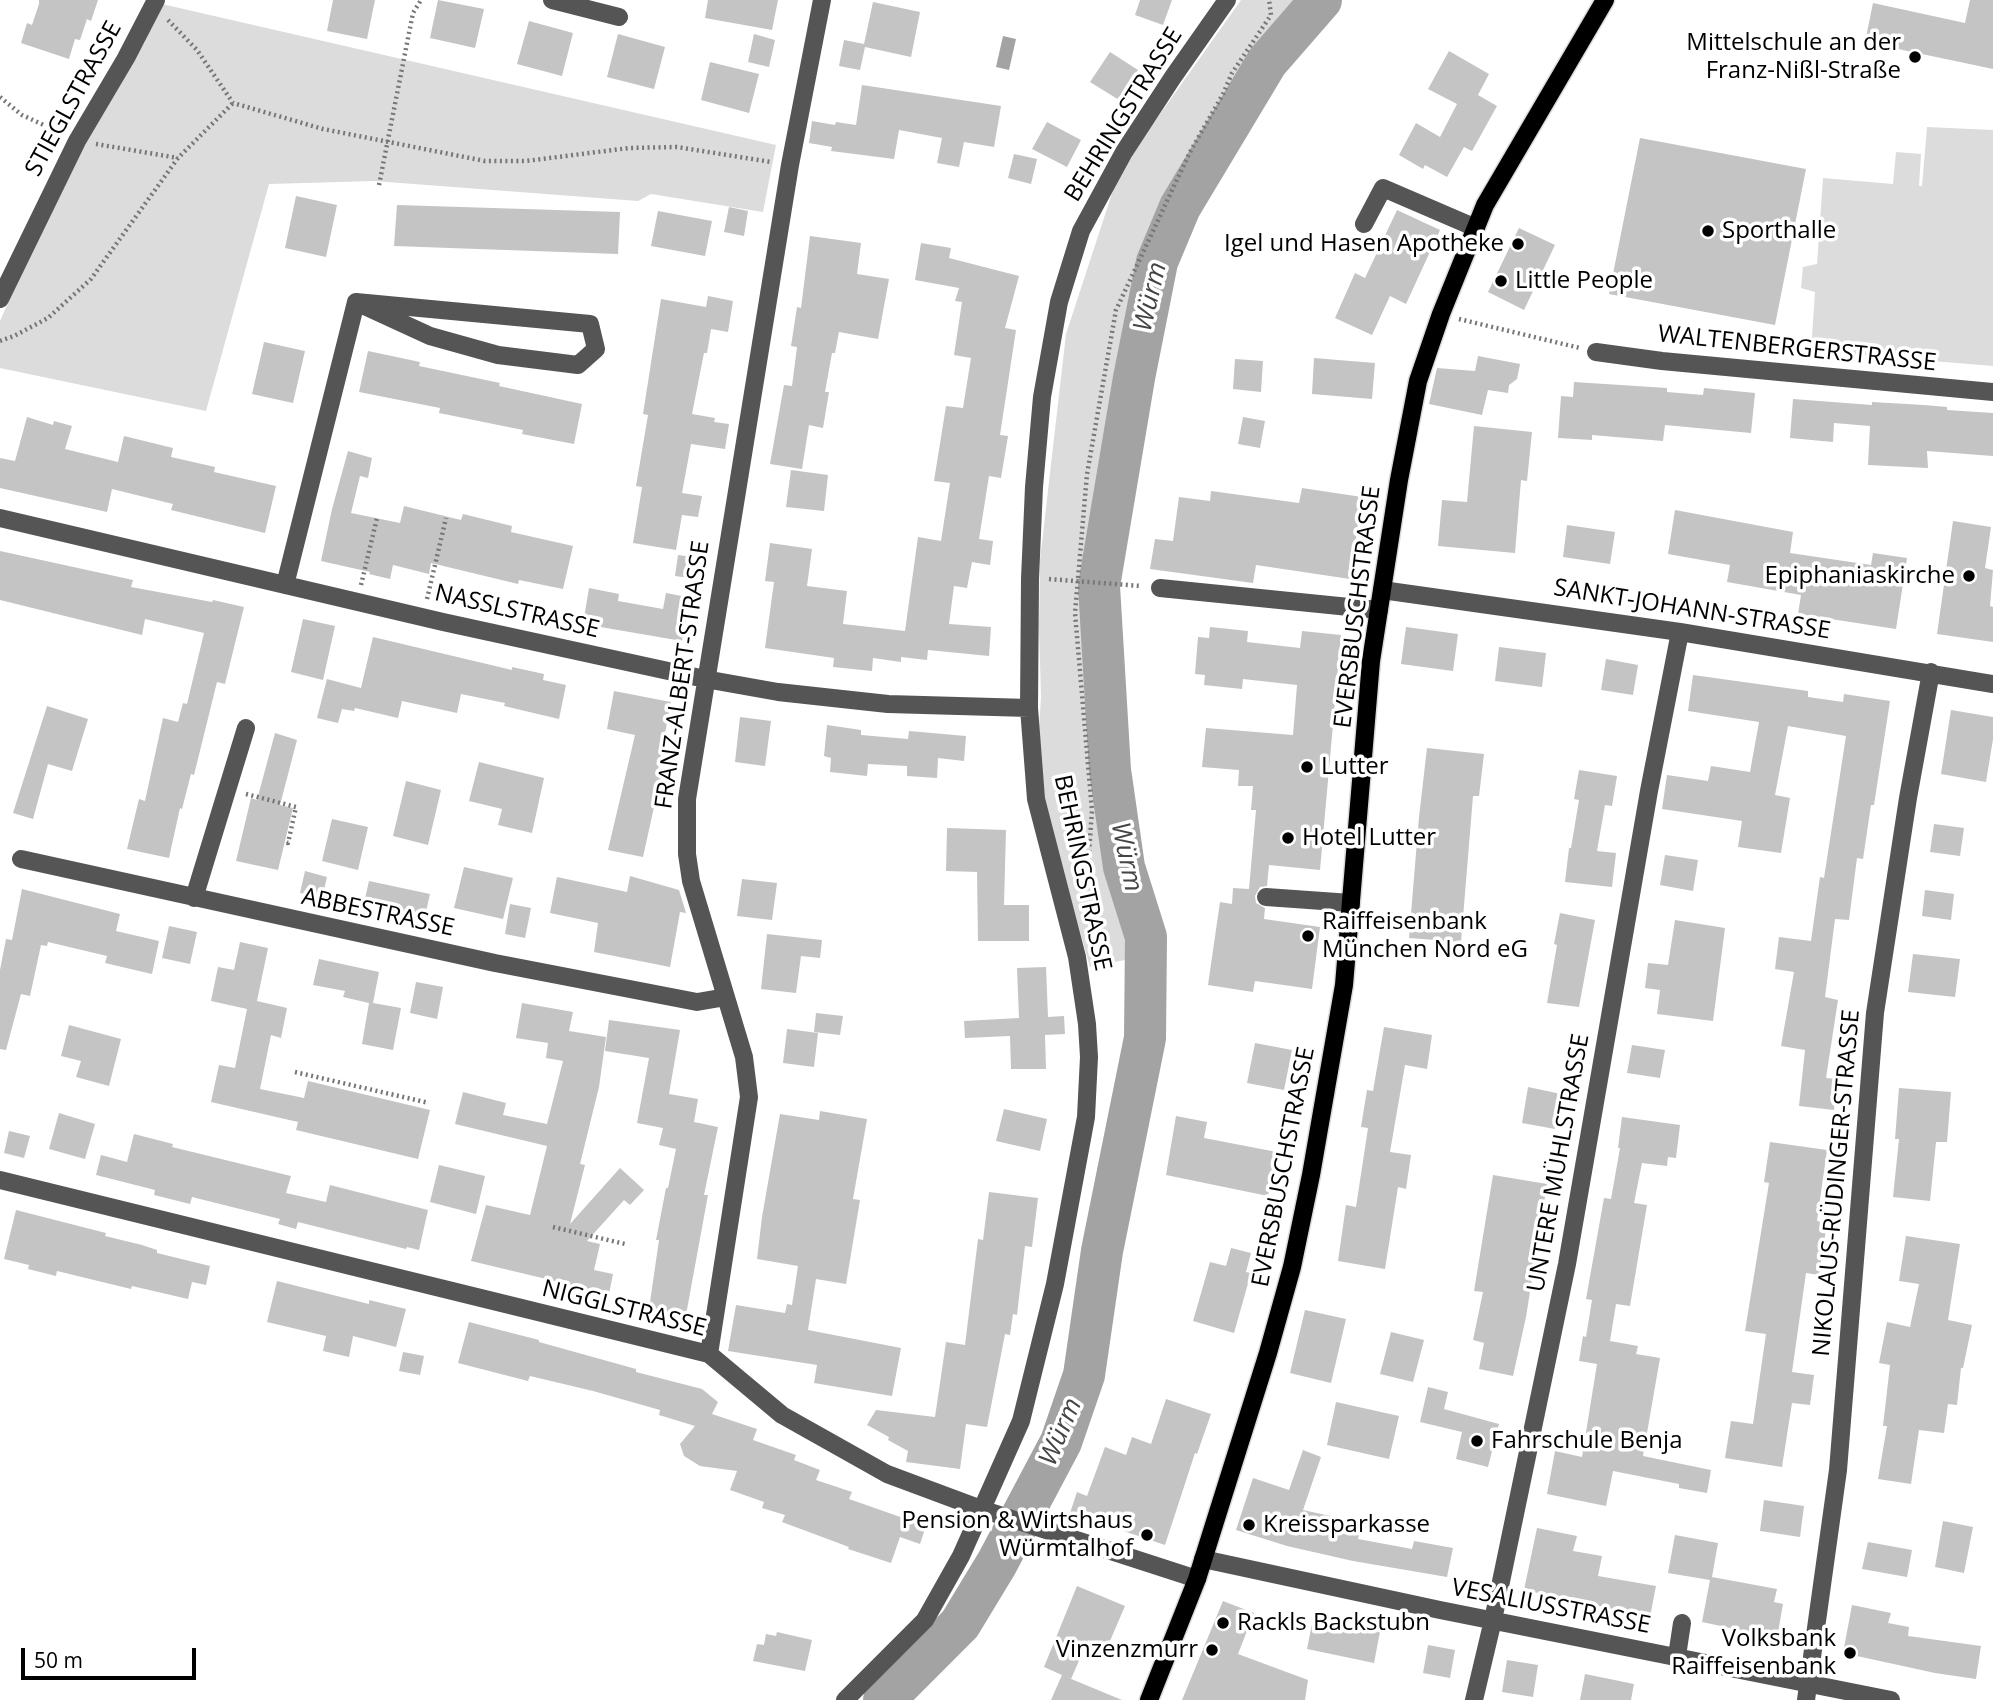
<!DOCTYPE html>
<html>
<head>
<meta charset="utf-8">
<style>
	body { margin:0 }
	#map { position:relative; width:1993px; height:1700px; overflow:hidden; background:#fff; font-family:"Open Sans",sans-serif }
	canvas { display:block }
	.scale { position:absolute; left:21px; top:1648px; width:175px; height:32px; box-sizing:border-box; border:4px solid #000; border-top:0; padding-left:9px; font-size:21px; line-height:24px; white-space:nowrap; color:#000; -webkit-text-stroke:5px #fff; paint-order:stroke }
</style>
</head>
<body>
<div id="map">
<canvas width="1993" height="1700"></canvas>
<div class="scale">50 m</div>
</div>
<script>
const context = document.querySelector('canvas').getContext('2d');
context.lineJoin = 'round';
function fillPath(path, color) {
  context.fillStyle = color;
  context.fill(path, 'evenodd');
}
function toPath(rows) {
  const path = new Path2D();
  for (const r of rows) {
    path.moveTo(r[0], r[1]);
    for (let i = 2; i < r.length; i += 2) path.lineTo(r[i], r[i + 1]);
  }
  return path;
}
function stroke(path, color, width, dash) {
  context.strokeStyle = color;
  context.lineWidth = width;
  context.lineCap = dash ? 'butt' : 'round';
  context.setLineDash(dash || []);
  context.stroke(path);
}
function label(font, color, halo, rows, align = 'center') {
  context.font = font + ' "Open Sans",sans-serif';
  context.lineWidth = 7;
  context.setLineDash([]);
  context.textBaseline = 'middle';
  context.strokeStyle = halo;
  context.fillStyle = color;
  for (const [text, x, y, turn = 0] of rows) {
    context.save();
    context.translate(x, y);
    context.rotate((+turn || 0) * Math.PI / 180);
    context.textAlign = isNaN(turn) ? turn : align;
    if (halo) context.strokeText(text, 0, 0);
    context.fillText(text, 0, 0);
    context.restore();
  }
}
fillPath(toPath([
	[1241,0,1298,0,1244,75,1165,207,1133,294,1123,378,1084,559,1084,593,1096,680,1097,791,1109,882,1135,958,1090,967,1036,777,1041,697,1039,628,1040,560,1066,334,1119,172],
	[162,4,776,145,763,212,651,194,638,201,374,181,269,184,206,411,0,368,0,321,41,229,101,114,144,43],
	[1927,127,1993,130,1993,366,1811,351,1815,292,1801,288,1803,267,1817,264,1823,178,1893,184,1896,152,1921,154,1919,186,1922,186]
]), '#dcdcdc');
fillPath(toPath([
	[1003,36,1016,39,1009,70,996,67]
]), '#a3a3a3');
stroke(toPath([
	[884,1700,960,1624,997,1563,1061,1442,1084,1375,1102,1251,1145,1038,1146,937,1124,867,1110,770,1099,586,1134,378,1157,262,1180,207,1267,62,1321,0]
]), '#a3a3a3', 42);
fillPath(toPath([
	[39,0,98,0,91,21,87,19,80,40,75,39,69,59,21,43,27,23,32,25,39,4,43,6,39,4],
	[333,0,375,0,367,39,327,31],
	[438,0,484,9,475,48,430,38],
	[708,0,778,0,772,30,705,18],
	[1140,0,1172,0,1163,25,1135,15],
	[1970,0,1993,0,1993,69,1865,42,1873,3,1965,23],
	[873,2,920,12,911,57,865,47,860,70,839,66,844,40,864,44],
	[529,21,573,33,562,76,517,64],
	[618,34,665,47,654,89,607,77],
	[754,34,775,40,769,67,748,62],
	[1449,51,1489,74,1478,95,1497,106,1472,151,1464,147,1447,177,1425,165,1423,169,1399,155,1416,123,1440,137,1457,104,1428,89],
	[1110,52,1138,70,1119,100,1090,82],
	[710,62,759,74,749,113,701,100],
	[862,85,1001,106,994,147,964,142,959,167,937,163,942,138,899,130,894,159,831,151,832,147,809,143,812,121,835,125,836,122,856,125],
	[1047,122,1081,140,1067,167,1032,149],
	[1640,138,1806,169,1775,325,1609,294],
	[1014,154,1037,159,1031,184,1008,178],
	[296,196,337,205,326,257,285,248],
	[397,205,620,212,618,254,394,246],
	[729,207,748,211,744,236,724,232],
	[1397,210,1440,230,1406,304,1390,296,1372,335,1335,318,1355,273,1365,278],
	[658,211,712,221,705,256,651,246],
	[1519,228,1555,245,1524,310,1488,292],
	[810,236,861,243,857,274,889,279,878,339,839,332,835,353,832,353,825,392,829,392,823,428,809,425,802,469,770,464,784,385,792,386,797,347,791,346,797,307,801,308],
	[921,243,951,248,949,258,1019,276,1005,328,1016,330,1000,435,1008,436,1001,478,989,476,979,539,993,541,990,565,972,562,967,588,954,586,949,624,991,627,989,656,928,650,927,660,901,657,901,662,873,658,872,671,833,667,834,658,765,648,774,582,765,581,770,543,812,549,807,586,847,591,843,624,905,631,918,537,941,541,950,483,934,481,946,406,963,408,971,358,954,355,962,302,955,301,959,288,915,280],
	[708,296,733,301,728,332,711,329,707,353,704,353,692,414,715,418,714,422,729,424,725,449,691,444,682,493,702,496,698,517,682,515,676,550,633,543,642,487,636,486,648,415,643,414,661,299,706,307],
	[264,342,305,351,293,403,252,394],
	[368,351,420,362,419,366,500,383,499,386,582,404,574,444,522,434,523,430,439,413,440,408,359,392],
	[1478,356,1520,364,1517,379,1509,385,1508,393,1488,390,1482,415,1429,404,1437,368,1475,371],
	[1314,358,1375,363,1372,399,1312,394],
	[1235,359,1263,361,1261,392,1233,389],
	[1574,382,1667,388,1667,392,1703,395,1704,388,1755,393,1751,433,1665,425,1663,441,1592,435,1592,440,1558,438,1561,396,1573,397],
	[1793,399,1872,405,1872,402,1924,405,1947,407,1947,410,1993,413,1993,456,1927,451,1928,468,1868,465,1870,426,1834,423,1833,442,1790,438],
	[27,417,53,425,54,421,72,426,65,449,118,462,124,436,173,448,171,457,215,467,214,472,276,486,265,533,171,510,173,504,112,489,107,512,0,488,0,458,15,461],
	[1243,417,1265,421,1260,448,1238,444],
	[1474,426,1532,432,1527,481,1521,480,1515,553,1438,546,1442,500,1467,502],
	[348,451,372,458,368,478,360,476,351,513,400,523,404,506,461,520,463,514,512,526,511,532,573,546,563,589,519,580,518,584,431,563,429,574,393,565,390,579,369,574,370,572,321,561,332,509],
	[791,470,828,475,824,511,786,507],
	[1302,488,1362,497,1350,579,1256,565,1253,583,1150,569,1155,539,1173,541,1179,497,1210,501,1211,491,1299,503],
	[1675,510,1793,532,1790,553,1871,565,1873,553,1907,558,1896,629,1798,614,1801,595,1727,582,1730,565,1668,554],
	[1953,521,1991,527,1985,568,1993,570,1990,606,1993,607,1993,642,1937,634],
	[1567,525,1615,532,1610,564,1563,557],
	[0,551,133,580,131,587,212,602,213,600,244,607,225,684,217,682,194,775,191,774,182,809,180,808,169,858,127,849,139,799,145,801,163,718,178,722,183,703,187,704,204,633,145,619,142,635,0,600],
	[678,555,700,558,697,579,675,576],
	[589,588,619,594,618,601,663,609,666,593,687,597,684,613,687,613,682,641,583,624],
	[303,619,335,626,323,680,291,672],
	[1210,627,1248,631,1247,642,1300,648,1302,631,1341,635,1320,870,1269,865,1267,886,1260,887,1255,896,1256,903,1265,908,1264,919,1320,927,1312,989,1255,981,1253,992,1208,985,1220,902,1232,904,1233,888,1249,889,1256,810,1251,810,1253,786,1238,786,1239,770,1202,767,1206,728,1293,735,1297,685,1243,679,1242,689,1204,685,1205,675,1195,674,1198,637,1209,638],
	[1406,627,1458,634,1453,671,1401,664],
	[373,637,512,670,512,667,544,674,543,680,566,685,559,719,504,706,505,703,461,694,457,713,402,701,398,718,355,708,354,711,342,709,338,723,317,718,327,679,361,688],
	[1499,647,1546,653,1542,687,1495,681],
	[1606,659,1638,665,1633,695,1601,690],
	[1693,675,1808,691,1808,697,1843,702,1844,694,1890,701,1874,805,1871,805,1863,859,1857,858,1849,920,1835,919,1825,997,1838,1000,1826,1078,1837,1079,1834,1110,1799,1106,1805,1050,1781,1046,1794,972,1775,969,1779,937,1811,941,1820,877,1824,878,1846,736,1788,726,1775,795,1790,798,1781,853,1738,847,1742,821,1662,809,1667,775,1708,781,1711,766,1750,772,1759,722,1688,711],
	[614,691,671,702,658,770,662,771,643,857,608,850,635,735,607,729],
	[47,706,88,719,72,771,48,764,33,819,13,813],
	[1951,710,1993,717,1993,739,1986,782,1941,774],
	[740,717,771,721,765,766,735,762],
	[827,725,861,730,861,735,908,739,909,731,966,736,964,761,938,758,937,778,907,776,907,766,868,764,867,776,830,772,831,758,824,756],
	[275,733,297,740,280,805,293,808,278,870,236,861,251,798,257,800],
	[1427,748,1484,754,1479,796,1473,796,1461,942,1409,938,1419,817],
	[479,762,544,778,532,833,498,825,502,809,469,801],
	[1579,770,1617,776,1612,806,1605,805,1597,851,1616,853,1612,887,1565,882,1569,848,1571,848,1579,800,1574,799],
	[406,781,441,790,428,845,393,836],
	[332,819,368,827,358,870,322,861],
	[1934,824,1964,828,1960,856,1930,852],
	[947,828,1006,830,1004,905,1029,905,1029,941,978,941,977,872,946,871],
	[1665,855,1698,860,1693,891,1660,885],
	[464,867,513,878,503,919,454,908],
	[305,871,327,877,322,898,300,893],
	[630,876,679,890,686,913,680,912,670,967,594,952,598,923,550,913,557,877,627,892],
	[742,879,777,883,772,920,737,916],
	[369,881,430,894,425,916,364,903],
	[22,889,120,914,116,931,159,941,152,974,105,963,107,956,48,942,47,946,41,945,30,996,21,994,6,1050,0,1049,0,970,6,939,12,940],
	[1925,890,1954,894,1951,920,1922,916],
	[510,904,531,908,525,938,505,934],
	[1560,913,1595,920,1579,1007,1547,1003,1557,945,1554,944],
	[1675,920,1725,928,1713,1021,1657,1014,1660,990,1645,988,1648,963,1668,965],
	[169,926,197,932,190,964,162,958],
	[767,934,822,940,820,958,801,956,796,993,761,989],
	[240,942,268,948,257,1001,287,1008,281,1038,271,1035,260,1089,304,1098,308,1081,430,1110,418,1159,296,1130,298,1122,211,1102,219,1065,235,1068,247,1009,211,1001,218,967,234,970],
	[1913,954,1960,959,1955,997,1908,992],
	[319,959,379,972,373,1003,401,1008,393,1050,362,1044,369,1003,343,997,345,991,313,985],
	[1046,967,1048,1017,1064,1016,1065,1034,1045,1035,1046,1069,1011,1069,1010,1036,965,1038,964,1021,1019,1018,1017,968],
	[416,982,443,987,437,1019,410,1013],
	[522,1003,573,1012,569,1031,606,1037,599,1087,580,1164,585,1165,570,1224,620,1168,644,1190,630,1205,624,1200,587,1241,600,1244,594,1270,613,1274,609,1294,471,1261,486,1205,530,1215,547,1146,455,1124,463,1092,506,1103,503,1115,547,1124,563,1061,546,1058,548,1043,516,1038],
	[816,1013,843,1016,840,1035,814,1032],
	[609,1020,680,1030,669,1094,698,1099,694,1122,718,1127,704,1195,708,1195,686,1315,649,1309,659,1240,656,1240,666,1188,668,1188,676,1149,659,1145,663,1128,637,1123,649,1058,605,1051],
	[69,1025,121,1039,109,1086,76,1077,81,1061,61,1056],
	[1384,1027,1432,1035,1427,1069,1405,1065,1390,1152,1411,1155,1406,1189,1398,1187,1385,1269,1338,1261,1346,1205,1356,1207,1368,1128,1361,1127,1367,1090,1373,1091],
	[787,1029,818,1033,814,1067,783,1063],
	[1255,1043,1292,1050,1284,1090,1247,1083],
	[1632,1045,1665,1050,1660,1078,1627,1073],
	[1528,1087,1561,1094,1555,1129,1522,1123],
	[1899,1088,1951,1092,1947,1142,1936,1142,1930,1201,1893,1197,1899,1139,1895,1139],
	[1004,1109,1047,1119,1040,1151,996,1141],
	[820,1111,867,1119,853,1199,860,1200,846,1284,816,1279,808,1330,901,1348,892,1396,814,1383,817,1365,728,1351,736,1305,785,1313,787,1304,792,1305,798,1266,757,1259,762,1217,780,1114,819,1120],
	[59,1113,95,1124,85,1159,49,1149],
	[1176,1116,1207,1122,1204,1138,1277,1152,1268,1196,1166,1175],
	[1622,1117,1680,1125,1676,1158,1668,1157,1667,1166,1642,1163,1634,1203,1647,1205,1630,1306,1616,1304,1610,1341,1638,1346,1636,1354,1660,1358,1643,1456,1711,1470,1707,1493,1679,1488,1679,1484,1613,1471,1606,1506,1547,1494,1555,1451,1582,1457,1597,1364,1579,1361,1583,1336,1586,1337,1592,1300,1586,1299,1604,1198,1611,1199,1620,1148,1618,1148],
	[9,1131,30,1136,24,1158,4,1153],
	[134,1134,173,1144,172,1147,291,1176,286,1193,326,1202,330,1185,428,1210,419,1250,407,1247,406,1249,298,1222,296,1229,278,1224,280,1219,192,1197,190,1204,154,1195,155,1190,96,1175,101,1155,127,1162],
	[1770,1142,1827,1150,1817,1221,1827,1223,1819,1275,1806,1273,1792,1372,1814,1375,1810,1405,1792,1403,1782,1467,1725,1458,1731,1421,1753,1424,1766,1334,1745,1331,1769,1183,1764,1182],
	[439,1165,485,1176,476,1214,430,1202],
	[1493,1175,1547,1184,1526,1317,1513,1376,1479,1369,1484,1343,1473,1340,1483,1292,1474,1291],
	[989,1192,1038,1198,1032,1247,1025,1246,1017,1315,1013,1314,1010,1335,1005,1334,987,1427,966,1424,960,1469,906,1462,908,1451,888,1440,889,1437,867,1425,876,1410,935,1417,946,1342,965,1345,978,1239,983,1240],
	[16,1210,106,1233,105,1236,142,1245,157,1250,157,1253,210,1266,206,1285,192,1282,188,1299,132,1286,131,1289,57,1271,56,1276,28,1269,29,1265,4,1259],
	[1906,1236,1960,1244,1948,1320,1972,1325,1963,1368,1961,1368,1957,1405,1948,1404,1944,1433,1919,1430,1911,1484,1878,1479,1887,1426,1883,1426,1890,1365,1879,1363,1887,1322,1910,1327,1919,1284,1899,1281],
	[1231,1248,1251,1253,1246,1272,1251,1273,1234,1333,1193,1321,1210,1262,1226,1266],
	[277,1281,369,1304,369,1300,406,1309,396,1347,353,1336,349,1357,323,1351,326,1336,267,1322],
	[1305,1310,1346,1319,1331,1383,1290,1373],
	[469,1322,539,1340,539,1342,636,1369,636,1372,702,1389,718,1402,712,1414,757,1429,753,1440,796,1455,794,1460,820,1470,816,1480,852,1492,849,1499,926,1526,920,1544,900,1537,891,1563,848,1549,849,1547,782,1522,785,1515,762,1508,764,1502,730,1490,737,1471,700,1466,684,1456,680,1444,695,1426,659,1415,660,1410,593,1391,530,1376,528,1381,458,1363],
	[1391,1332,1424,1340,1413,1382,1380,1374],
	[403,1352,424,1356,420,1375,399,1371],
	[1428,1387,1448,1392,1444,1409,1499,1424,1488,1467,1456,1459,1462,1432,1420,1422],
	[1166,1399,1211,1414,1197,1454,1195,1453,1165,1545,1070,1513,1077,1492,1087,1496,1105,1447,1126,1455,1132,1437,1151,1444],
	[1336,1402,1399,1416,1389,1459,1327,1445],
	[1303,1450,1321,1457,1303,1510,1362,1523,1358,1539,1412,1549,1414,1541,1453,1548,1447,1577,1353,1561,1287,1546,1236,1530,1253,1478,1289,1490],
	[1764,1500,1804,1506,1800,1537,1760,1531],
	[1943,1521,1973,1527,1964,1573,1935,1567],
	[1537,1528,1577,1536,1573,1551,1602,1556,1598,1576,1656,1586,1650,1617,1524,1590],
	[1675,1535,1718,1543,1712,1577,1777,1589,1774,1602,1783,1604,1777,1638,1702,1622,1710,1580,1668,1573],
	[1868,1542,1912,1550,1907,1577,1862,1569],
	[1077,1586,1125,1606,1107,1648,1088,1640,1071,1679,1064,1676,1122,1700,1051,1700,1062,1675,1044,1667],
	[1223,1601,1254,1613,1238,1654,1308,1680,1305,1700,1182,1700],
	[1852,1605,1891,1613,1888,1623,1909,1627,1908,1636,1981,1646,1976,1679,1935,1673,1843,1653],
	[1313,1619,1380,1632,1374,1663,1307,1649],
	[777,1632,812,1640,805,1671,753,1661,757,1644,764,1645,766,1634,776,1636],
	[1428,1645,1455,1650,1450,1678,1423,1673],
	[1507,1660,1538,1665,1533,1697,1502,1692],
	[1585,1674,1634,1684,1631,1700,1580,1700]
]), '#c4c4c4');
const major = toPath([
	[1149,1700,1197,1579,1268,1353,1292,1267,1311,1175,1344,985,1371,661,1399,480,1418,381,1441,314,1485,205,1605,0]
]);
stroke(major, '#dbdbdb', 21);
stroke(toPath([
	[168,20,197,50,233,103,323,129,485,161,526,161,629,148,677,147,771,162],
	[0,97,22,115,61,133],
	[96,144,178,158],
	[379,185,413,13,421,0],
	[1459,319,1580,348],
	[0,341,14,336,48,318,91,279,178,158,233,103],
	[1049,579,1141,586],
	[361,585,377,518],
	[427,599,446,518],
	[246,794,296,807,288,843,285,842],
	[1080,889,1088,866,1092,811,1075,613,1087,474,1116,310,1190,152,1223,94,1232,73,1271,15,1269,0],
	[295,1072,429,1103],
	[553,1227,625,1244]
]), '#777', 4.5, [2, 3.5]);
stroke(toPath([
	[552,0,619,17],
	[1364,224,1383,188,1476,228],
	[0,299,77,141,126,58,156,0],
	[1596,352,1662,361,1993,392],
	[0,518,443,622,705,679,778,692,888,704,1029,708],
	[285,585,356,302,430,336,498,355,578,365,596,349,590,324,356,302],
	[1160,588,1379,610],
	[1382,590,1680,632,1993,684],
	[21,859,495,963,697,1002,726,997],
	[1266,897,1351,903],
	[194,898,246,728],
	[0,1180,709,1354,782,1415,887,1474,981,1509,1197,1579],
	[709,1354,749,1097,744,1057,691,881,687,854,687,799,790,165,822,0],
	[1203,1559,1440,1610,1891,1700],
	[1677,1656,1682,1623],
	[845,1700,925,1620,961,1556,1021,1421,1055,1284,1086,1117,1089,1057,1087,1024,1077,957,1036,799,1029,708,1030,579,1034,487,1042,397,1059,302,1081,231,1124,152,1173,77,1227,0],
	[1474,1700,1493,1620,1567,1264,1649,791,1680,632],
	[1806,1700,1838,1470,1875,1013,1908,798,1931,672]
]), '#555', 18);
stroke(major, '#000', 18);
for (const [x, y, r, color] of [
	[1915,57,7,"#000"],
	[1708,231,7,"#000"],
	[1518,244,7,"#000"],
	[1501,281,7,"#000"],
	[1969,576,7,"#000"],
	[1307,767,7,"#000"],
	[1288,838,7,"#000"],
	[1308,936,7,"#000"],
	[1477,1441,7,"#000"],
	[1249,1525,7,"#000"],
	[1147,1535,7,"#000"],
	[1223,1623,7,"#000"],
	[1212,1650,7,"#000"],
	[1850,1653,7,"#000"]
]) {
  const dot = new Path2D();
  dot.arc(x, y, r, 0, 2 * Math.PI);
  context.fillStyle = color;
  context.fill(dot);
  stroke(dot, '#fff', 2.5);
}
label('24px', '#000', '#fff', [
	["Mittelschule an der",1901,43,"right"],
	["Franz-Nißl-Straße",1901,71,"right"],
	["Sporthalle",1722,231],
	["Igel und Hasen Apotheke",1504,244,"right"],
	["Little People",1515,281],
	["Epiphaniaskirche",1955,576,"right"],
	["Lutter",1321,767],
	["Hotel Lutter",1302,838],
	["Raiffeisenbank",1322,922],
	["München Nord eG",1322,950],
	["Fahrschule Benja",1491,1441],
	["Pension & Wirtshaus",1133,1521,"right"],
	["Würmtalhof",1133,1549,"right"],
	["Kreissparkasse",1263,1525],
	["Rackls Backstubn",1237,1623],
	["Volksbank",1836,1639,"right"],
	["Raiffeisenbank",1836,1667,"right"],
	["Vinzenzmurr",1198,1650,"right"]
], 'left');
label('24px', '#000', '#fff', [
	["STIEGLSTRASSE",74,99,-61],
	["BEHRINGSTRASSE",1124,115,-58],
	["WALTENBERGERSTRASSE",1797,349,6],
	["EVERSBUSCHSTRASSE",1358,607,-83],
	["SANKT-JOHANN-STRASSE",1692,610,9],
	["NASSLSTRASSE",517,612,13],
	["FRANZ-ALBERT-STRASSE",683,675,-82],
	["BEHRINGSTRASSE",1082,873,78],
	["ABBESTRASSE",378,913,12],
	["UNTERE MÜHLSTRASSE",1559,1163,-80],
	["EVERSBUSCHSTRASSE",1284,1167,-79],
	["NIKOLAUS-RÜDINGER-STRASSE",1837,1183,-85],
	["NIGGLSTRASSE",624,1309,14],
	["VESALIUSSTRASSE",1551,1607,11]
]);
label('italic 26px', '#444', '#fff', [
	["Würm",1151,297,-77],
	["Würm",1126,857,78],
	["Würm",1061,1432,-67]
]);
</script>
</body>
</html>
